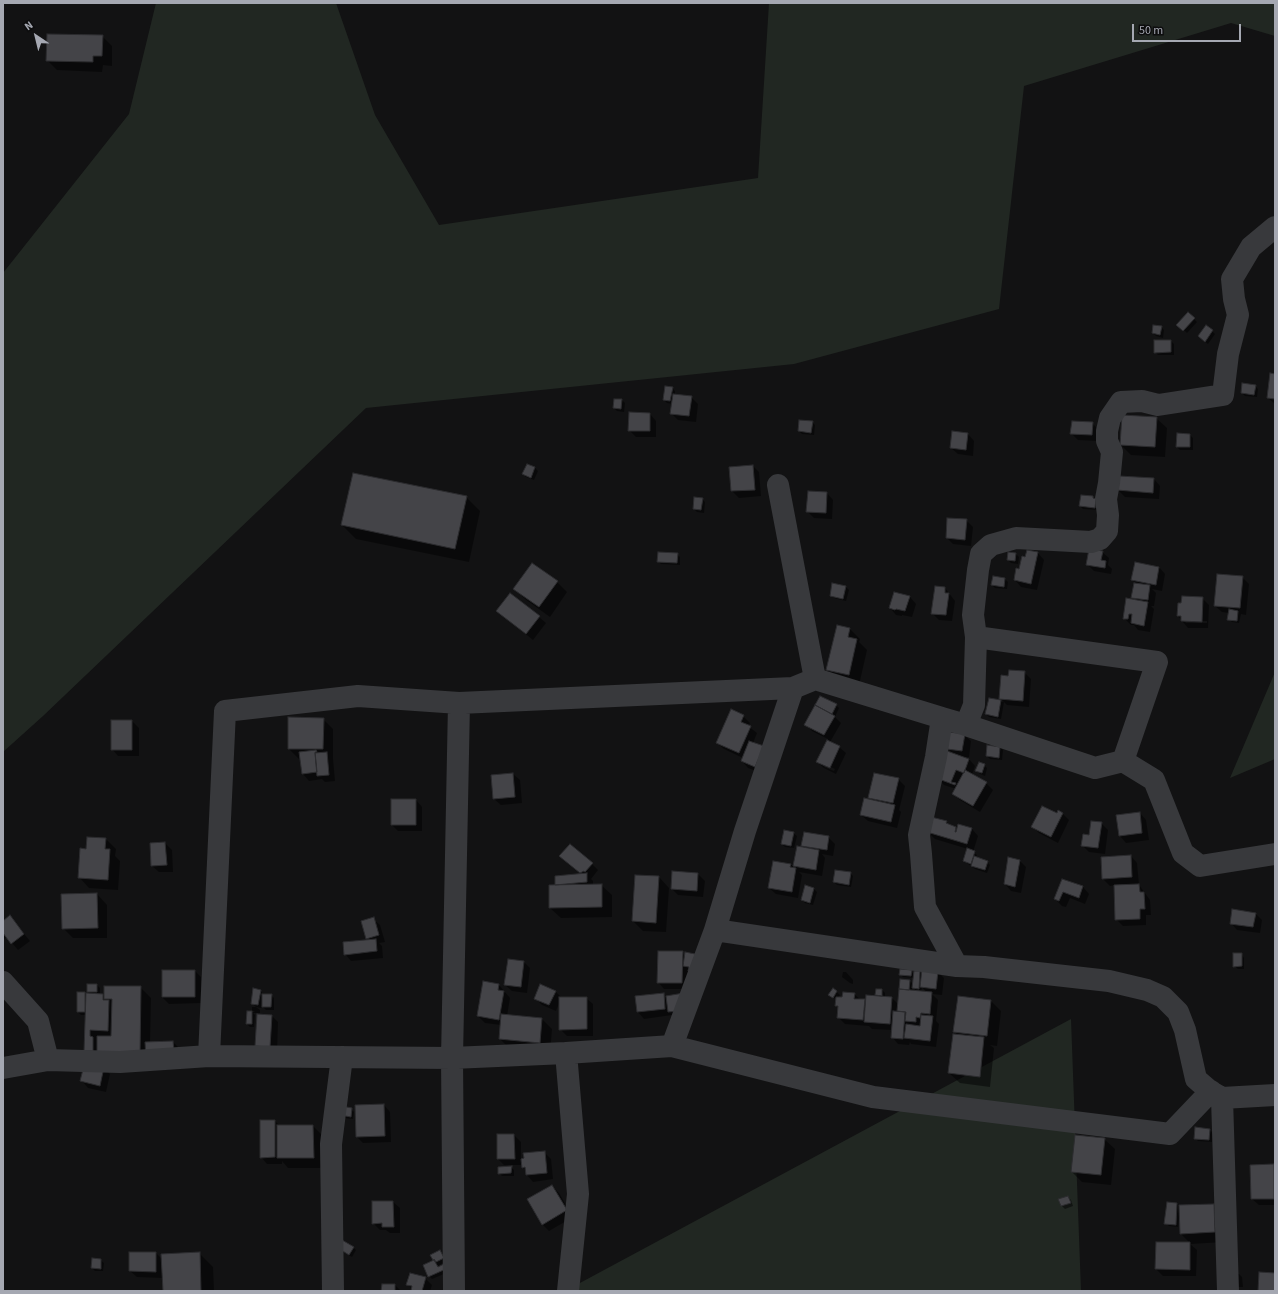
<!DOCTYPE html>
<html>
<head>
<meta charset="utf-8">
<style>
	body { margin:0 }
	#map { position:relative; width:1278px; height:1294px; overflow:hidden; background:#121213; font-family:"Source Sans 3",sans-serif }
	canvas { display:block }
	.frame { position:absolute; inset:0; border:4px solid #a5a8b2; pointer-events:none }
	.north { position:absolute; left:16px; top:16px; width:40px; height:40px; -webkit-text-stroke:3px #0d0d0e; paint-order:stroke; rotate:325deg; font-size:11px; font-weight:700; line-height:16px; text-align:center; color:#a5a8b2 }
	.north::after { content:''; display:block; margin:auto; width:14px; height:18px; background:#a5a8b2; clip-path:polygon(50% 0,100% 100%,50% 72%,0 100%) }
	.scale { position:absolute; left:1132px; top:24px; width:109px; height:18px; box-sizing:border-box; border:2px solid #a5a8b2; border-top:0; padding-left:5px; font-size:12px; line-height:14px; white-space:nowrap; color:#a5a8b2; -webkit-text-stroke:3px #0d0d0e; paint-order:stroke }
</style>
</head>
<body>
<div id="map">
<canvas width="1278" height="1294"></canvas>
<div class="frame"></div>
<div class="north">N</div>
<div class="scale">50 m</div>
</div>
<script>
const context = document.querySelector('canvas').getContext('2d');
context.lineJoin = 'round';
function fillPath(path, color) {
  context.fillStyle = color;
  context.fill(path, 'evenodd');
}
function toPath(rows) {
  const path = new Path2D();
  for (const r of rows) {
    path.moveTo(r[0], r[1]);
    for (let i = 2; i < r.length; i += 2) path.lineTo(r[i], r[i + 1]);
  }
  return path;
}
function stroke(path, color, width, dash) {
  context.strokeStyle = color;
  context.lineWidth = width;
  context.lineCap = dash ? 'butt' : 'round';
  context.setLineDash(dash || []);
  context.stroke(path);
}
fillPath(toPath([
	[156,3,336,3,375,115,439,225,758,178,769,3,1275,3,1275,36,1231,23,1024,86,999,309,794,364,366,408,43,716,3,752,3,273,129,114],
	[1275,672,1275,759,1230,778],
	[1071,1019,1081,1291,565,1291]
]), '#212722');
fillPath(toPath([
	[102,36,112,46,112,66,103,65,102,72,57,70,47,60],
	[1188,313,1197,322,1187,333,1178,324],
	[1161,327,1164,330,1163,338,1156,336,1153,333],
	[1212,331,1215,334,1208,344,1202,339],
	[1171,341,1174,344,1174,355,1158,355,1155,352],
	[1275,375,1275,404,1268,398],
	[1255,386,1258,389,1257,397,1245,396,1242,393],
	[672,388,675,391,675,395,691,397,698,404,696,422,678,420,671,413,673,404,667,403,664,400],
	[615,400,622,400,625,403,624,412,617,411,614,408],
	[650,414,656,421,656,437,636,437,629,430],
	[1156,418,1167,428,1165,457,1131,455,1121,445],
	[812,422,815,425,814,435,802,434,799,431],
	[1092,423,1099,430,1098,441,1078,440,1071,433],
	[953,432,968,434,974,441,973,456,958,454,951,448],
	[1178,434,1190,435,1193,438,1193,450,1180,450,1177,447],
	[527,465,535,468,538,471,534,480,526,477,523,474],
	[753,466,759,472,761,496,739,498,732,491,730,467],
	[1154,479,1160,486,1159,499,1125,497,1118,490],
	[827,493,833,500,832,519,814,518,807,511],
	[466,497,480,511,469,562,356,539,342,525],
	[1092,497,1095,500,1098,510,1083,509,1080,506],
	[702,499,705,502,704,513,697,512,694,509],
	[966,520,973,527,971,546,953,544,947,538],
	[1102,552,1109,558,1108,565,1112,569,1111,574,1094,571,1087,564],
	[1009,553,1016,554,1019,557,1018,564,1011,563,1008,560],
	[1038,553,1044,560,1037,590,1021,587,1015,580,1020,570],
	[677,554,680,557,680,565,661,564,658,561],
	[1159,567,1165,574,1162,591,1152,589,1156,593,1154,606,1151,606,1154,609,1150,632,1138,630,1134,625,1131,625,1124,618,1135,601,1132,597,1137,584,1132,580],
	[993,577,1005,579,1008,582,1007,589,995,588,992,585],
	[1242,577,1249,584,1246,615,1241,614,1239,623,1232,622,1229,619,1229,613,1222,612,1215,606],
	[557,582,567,592,550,617,525,599,515,589],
	[846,587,849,590,846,601,834,598,831,595],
	[935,587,945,588,955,601,952,621,939,620,932,613],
	[895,593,910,597,916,604,912,617,902,615,902,616,896,615,890,608],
	[1202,598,1209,605,1208,628,1188,628,1178,616],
	[1184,621,1207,621,1207,623,1186,623],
	[497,611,539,617,546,623,533,640],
	[838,626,850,629,860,639,859,642,867,650,859,685,838,680,828,670],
	[1024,672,1031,679,1029,707,1007,705,1000,698,1009,677],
	[820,697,836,705,839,708,835,717,841,723,830,742,839,747,846,753,836,774,824,768,817,762,828,739,812,731,806,724],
	[824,764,835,769,834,771,824,767],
	[989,699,1004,702,1001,719,989,717,986,714],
	[743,716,750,723,748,726,757,733,753,743,762,773,748,768,742,761,743,758,724,749,717,743],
	[323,719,333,729,333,759,335,781,325,782,322,779,309,781,303,774,301,759,299,759,289,749],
	[112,721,132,721,139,728,139,756,118,756,112,749],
	[964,735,971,741,969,757,963,757,969,759,975,766,972,775,986,783,993,790,980,812,960,800,954,794,956,789,944,785,937,778,953,754,948,749],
	[1000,747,1003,750,1002,760,990,759,987,756],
	[984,765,987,768,985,776,980,774,977,771],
	[513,774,520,780,522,803,501,805,494,799],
	[898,779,905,786,899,810,901,812,897,828,868,821,861,815,872,801,869,797],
	[416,800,422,807,422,831,398,831,392,825],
	[1140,813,1146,820,1149,840,1126,843,1120,836],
	[1063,814,1069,820,1058,843,1039,833,1033,827,1058,815],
	[946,822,950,825,958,830,972,829,978,836,973,852,977,855,976,858,987,862,990,865,987,873,975,869,964,861,968,849,935,839,928,832],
	[1101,823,1108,830,1105,854,1089,852,1082,845],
	[793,833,797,836,794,848,785,847,782,844],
	[828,837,835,844,833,856,822,854,825,858,822,876,799,872,802,875,798,898,776,894,769,888,791,864,794,868,798,847,806,849,802,845],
	[88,838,106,839,116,849,115,856,120,861,118,890,89,888,79,877,87,850],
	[165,843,172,850,173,872,159,872,152,866],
	[1131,856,1137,863,1139,885,1150,900,1151,915,1146,915,1146,925,1123,926,1116,919,1115,885,1110,886,1103,879,1102,858],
	[1020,861,1026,867,1021,893,1011,891,1005,884],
	[567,863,592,864,598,870,591,879,593,881,593,885,601,885,612,895,612,917,561,918,550,908,558,886,556,884,582,875],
	[850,873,853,876,851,887,837,885,834,882],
	[698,874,705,881,703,897,678,895,672,889],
	[659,877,669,888,666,932,643,931,633,921],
	[1062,880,1083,887,1089,894,1085,904,1070,898,1066,907,1062,906,1055,899],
	[806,887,814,889,817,892,813,905,805,903,802,900],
	[97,894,107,905,107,938,73,938,63,928],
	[1255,913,1262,920,1260,933,1237,930,1231,923],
	[10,917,30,941,18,950,7,937,4,939,3,938,3,922],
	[373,919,380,925,385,942,379,943,382,946,383,958,351,961,345,954,369,940,367,938],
	[682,952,685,956,699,956,688,989,664,989,658,982],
	[1241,954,1244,958,1244,969,1238,969,1234,966],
	[524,962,530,968,527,993,512,991,505,985],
	[195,971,201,977,201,1003,169,1004,162,997],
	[911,971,914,975,920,972,922,975,938,972,944,978,942,995,932,994,938,1000,936,1021,939,1024,936,1047,911,1044,910,1042,909,1045,898,1044,892,1037,892,1030,872,1029,869,1026,845,1024,838,1017,839,1008,836,1005,837,1000,830,995,833,989,840,995,838,998,843,998,854,994,861,1000,864,1000,867,1002,879,997,876,995,882,990,885,993,885,998,892,998,899,1005,910,981,914,985,914,978,903,977,900,974],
	[913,987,917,992,912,991],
	[922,987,927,993,921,992],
	[843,972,846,972,853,980,853,984,850,983,842,977],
	[88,985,97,985,100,988,100,994,102,995,105,997,140,987,151,998,150,1043,173,1042,179,1048,184,1064,85,1051,86,1015,81,1015,78,1012,85,993,87,995,90,994,88,992],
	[499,985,510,998,507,1016,542,1019,552,1029,550,1053,510,1049,500,1039,501,1025,485,1023,478,1016],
	[261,991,263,995,271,995,274,998,274,1010,266,1010,263,1007,262,1002,261,1008,256,1007,260,1010,260,1013,253,1013,255,1015,254,1027,250,1027,247,1024,248,1012,255,1012,252,1010,252,1007,256,1007,252,1003],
	[555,991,562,998,586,998,593,1004,593,1036,567,1036,560,1029,560,1001,556,1011,542,1005,535,998],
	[663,994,666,997,683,995,672,1015,644,1019,638,1012],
	[959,998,991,1001,1001,1011,997,1046,990,1045,994,1048,990,1087,960,1083,949,1073,958,1036,954,1031],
	[272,1016,278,1022,277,1053,263,1052],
	[104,1068,110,1074,106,1092,88,1088,82,1081],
	[384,1105,390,1112,391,1142,363,1143,357,1137],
	[351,1109,354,1112,353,1119,344,1118],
	[261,1121,275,1121,280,1126,313,1126,323,1136,323,1168,288,1168,282,1161,282,1164,267,1164,261,1157],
	[1195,1128,1210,1130,1213,1133,1212,1142,1198,1141,1195,1138],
	[514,1135,521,1142,521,1165,504,1165,498,1159],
	[1104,1139,1115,1149,1111,1185,1082,1182,1072,1172],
	[544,1152,551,1159,553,1179,533,1182,527,1175,526,1171,523,1167],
	[1273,1165,1275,1167,1275,1205,1259,1205,1252,1199],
	[511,1167,514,1170,514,1176,502,1176,499,1173],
	[552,1186,559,1193,573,1217,549,1231,542,1224],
	[1068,1197,1071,1200,1073,1206,1065,1209,1062,1206,1059,1200],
	[373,1202,393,1202,400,1208,400,1233,390,1233,386,1230,380,1230,373,1223],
	[1168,1203,1177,1204,1179,1206,1213,1205,1223,1215,1224,1242,1190,1244,1197,1250,1196,1276,1163,1276,1156,1269,1157,1243,1191,1244,1181,1234,1181,1217,1179,1217,1178,1227,1169,1226,1166,1223],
	[353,1247,356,1250,352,1257,342,1251],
	[439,1252,446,1261,438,1266,439,1268,451,1271,432,1279,429,1276,434,1261,432,1255],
	[156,1253,163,1260,199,1253,213,1267,214,1291,164,1291,163,1278,137,1277,130,1271],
	[100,1260,104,1263,103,1271,95,1271,92,1268],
	[1234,1274,1239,1274,1242,1277,1243,1287,1237,1287],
	[425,1278,432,1285,430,1291,413,1291,408,1284],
	[395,1285,401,1291,382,1291]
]), '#0007');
const building = toPath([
	[47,34,103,35,102,56,93,56,93,62,46,61,47,34],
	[1188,312,1195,318,1183,331,1176,325,1188,312],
	[1153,325,1162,326,1160,335,1152,333,1153,325],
	[1206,325,1213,330,1205,342,1198,336,1206,325],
	[1154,340,1171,340,1171,352,1154,353,1154,340],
	[1270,373,1275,374,1275,399,1267,398,1270,373],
	[1242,383,1256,385,1254,395,1241,393,1242,383],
	[665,386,673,387,670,401,663,400,665,386],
	[673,394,692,396,689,416,670,414,673,394],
	[614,399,622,399,621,409,613,408,614,399],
	[629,412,650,413,650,431,628,431,629,412],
	[1122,415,1157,417,1155,447,1120,445,1122,415],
	[799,420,813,421,811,433,798,431,799,420],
	[1072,421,1093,422,1092,435,1070,434,1072,421],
	[952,431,968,433,966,450,950,448,952,431],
	[1177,433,1190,434,1190,447,1176,447,1177,433],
	[527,464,535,467,531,478,522,474,527,464],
	[753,465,755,490,731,491,729,467,753,465],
	[353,473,467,496,455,549,341,525,353,473],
	[1119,476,1154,478,1153,493,1117,490,1119,476],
	[808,491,827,492,826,513,806,512,808,491],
	[1081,495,1093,496,1093,498,1096,499,1095,508,1079,506,1081,495],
	[694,497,703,498,701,510,693,509,694,497],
	[947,518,967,519,965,540,946,538,947,518],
	[1089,549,1103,551,1101,560,1106,561,1105,568,1086,565,1089,549],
	[1027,550,1038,552,1031,584,1014,580,1016,568,1019,569,1022,556,1025,557,1027,550],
	[658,552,678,553,677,563,657,562,658,552],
	[1008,552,1016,553,1015,561,1007,560,1008,552],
	[1135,562,1159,567,1156,585,1131,580,1135,562],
	[532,563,558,581,539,607,513,589,532,563],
	[1217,574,1243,576,1240,608,1214,606,1217,574],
	[993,576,1005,578,1004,587,991,585,993,576],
	[832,583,846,586,843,599,830,596,832,583],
	[1134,583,1150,585,1148,600,1131,598,1134,583],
	[935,586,945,587,945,593,949,593,946,615,931,614,935,586],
	[894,592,910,596,905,611,896,609,895,610,889,608,894,592],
	[510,593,540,616,526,634,496,611,510,593],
	[1182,596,1203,597,1202,622,1181,621,1181,616,1177,616,1178,603,1181,603,1182,596],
	[1126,598,1148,602,1144,626,1131,623,1132,614,1129,614,1128,619,1123,619,1126,598],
	[1229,609,1238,611,1237,621,1227,620,1229,609],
	[837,625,850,628,848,637,857,639,849,675,826,670,837,625],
	[1009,670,1025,671,1023,701,999,699,1001,675,1008,676,1009,670],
	[820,696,837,704,832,714,815,705,820,696],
	[989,698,1001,700,998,717,985,714,989,698],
	[815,705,835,716,824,735,804,725,815,705],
	[731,709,744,715,741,722,751,726,739,753,716,743,731,709],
	[288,717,324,718,323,749,288,749,288,717],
	[111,720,132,720,132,750,111,750,111,720],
	[949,732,965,734,962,751,947,749,949,732],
	[827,740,840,746,830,768,816,762,827,740],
	[749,741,764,746,755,767,741,761,749,741],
	[987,745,1000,747,999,758,986,756,987,745],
	[316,750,317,752,315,752,317,772,302,774,299,752,316,750],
	[947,751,969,759,964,773,956,770,951,782,956,783,955,785,936,778,947,751],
	[327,752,329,775,317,776,315,753,327,752],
	[979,762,985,764,982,773,975,771,979,762],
	[965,770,987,782,973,806,952,794,965,770],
	[513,773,515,797,493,799,491,775,513,773],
	[874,773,899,778,893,803,868,798,874,773],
	[864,798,895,805,891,822,860,815,864,798],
	[391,799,416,799,416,825,391,825,391,799],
	[1042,806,1057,813,1058,810,1063,813,1051,837,1031,827,1042,806],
	[1140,812,1142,833,1119,836,1116,815,1140,812],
	[931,817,947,821,946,823,956,827,955,832,956,832,958,824,972,828,967,844,927,832,931,817],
	[1091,821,1102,822,1098,848,1081,846,1083,834,1089,835,1091,821],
	[784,830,794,832,791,846,781,844,784,830],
	[804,832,829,836,827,850,801,846,804,832],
	[87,837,106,838,105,849,110,849,108,880,78,878,80,848,86,849,87,837],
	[165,842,167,865,151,866,150,843,165,842],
	[570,844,593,863,585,872,584,871,580,873,559,856,570,844],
	[797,846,819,850,816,870,793,866,797,846],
	[967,848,975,851,971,864,963,861,967,848],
	[1131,855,1132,877,1102,879,1101,857,1131,855],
	[974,856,988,861,985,870,971,866,974,856],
	[1008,857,1020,860,1015,887,1004,884,1008,857],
	[773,861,791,864,790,867,796,868,792,892,768,888,773,861],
	[835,870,851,872,849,885,833,882,835,870],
	[672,871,698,873,697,891,671,889,672,871],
	[587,873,587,882,555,885,555,876,587,873],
	[635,875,659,876,656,923,632,921,635,875],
	[1062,879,1083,886,1079,898,1063,892,1059,901,1054,899,1062,879],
	[602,884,602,907,549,908,549,885,602,884],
	[1139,884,1140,892,1144,892,1145,909,1140,909,1140,919,1115,920,1114,885,1139,884],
	[805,885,814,888,810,903,801,900,805,885],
	[97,893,98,928,62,929,61,894,97,893],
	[1232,909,1256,913,1253,927,1230,924,1232,909],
	[10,915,24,934,11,944,3,933,3,921,10,915],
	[374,917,379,935,366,939,361,921,374,917],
	[376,939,377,951,344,955,343,942,376,939],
	[658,951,683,951,682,983,657,983,658,951],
	[685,952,700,955,688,971,689,967,683,966,685,952],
	[1233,953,1242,953,1242,966,1233,967,1233,953],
	[508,959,524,961,521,987,504,985,508,959],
	[900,969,912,970,911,976,899,975,900,969],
	[922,969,938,971,936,989,920,987,922,969],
	[162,970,195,970,195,997,162,997,162,970],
	[914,971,920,971,919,989,912,988,914,971],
	[900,979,910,980,909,990,899,989,900,979],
	[483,981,499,984,498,990,504,991,499,1020,477,1016,483,981],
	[87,984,97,984,97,992,87,992,87,984],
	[540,984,556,991,549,1005,534,999,540,984],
	[104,986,141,986,140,1054,97,1057,97,1036,111,1036,112,999,104,999,104,986],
	[253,988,261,990,258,1005,251,1004,253,988],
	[833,988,837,991,833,998,828,995,833,988],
	[876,989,882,989,882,996,875,995,876,989],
	[899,989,932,992,930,1014,921,1013,920,1018,916,1017,916,1022,905,1021,906,1012,897,1011,899,989],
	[77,992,85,992,85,1012,77,1012,77,992],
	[843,992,855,993,854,999,865,999,863,1020,837,1018,838,1006,835,1006,836,997,842,997,843,992],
	[86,993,103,994,103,1000,109,1000,108,1031,90,1030,90,1036,93,1037,93,1051,84,1051,86,993],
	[664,993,665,1009,637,1012,635,996,664,993],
	[684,993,686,1010,668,1012,666,996,684,993],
	[262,994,272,994,271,1007,262,1007,262,994],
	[866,995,892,997,890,1024,864,1022,866,995],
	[958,996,991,1000,987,1036,953,1032,958,996],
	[559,997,587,997,587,1029,559,1030,559,997],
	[247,1011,252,1011,252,1024,246,1024,247,1011],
	[893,1011,905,1012,903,1039,891,1038,893,1011],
	[257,1014,272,1015,270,1047,255,1046,257,1014],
	[501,1014,542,1018,540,1043,499,1039,501,1014],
	[921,1015,933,1016,930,1041,904,1038,906,1024,920,1026,921,1015],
	[953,1034,984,1037,980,1077,948,1073,953,1034],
	[173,1041,174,1051,146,1059,145,1042,173,1041],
	[85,1062,104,1067,100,1086,80,1081,85,1062],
	[384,1104,385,1136,356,1137,355,1105,384,1104],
	[341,1106,352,1108,351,1117,340,1115,341,1106],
	[260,1120,275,1120,275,1157,260,1158,260,1120],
	[277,1125,313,1125,314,1158,277,1158,277,1125],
	[1195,1127,1210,1129,1209,1140,1194,1139,1195,1127],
	[497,1134,514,1134,515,1159,497,1159,497,1134],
	[1075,1135,1105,1138,1101,1175,1071,1172,1075,1135],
	[545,1151,547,1173,526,1175,525,1167,522,1168,521,1159,524,1158,523,1153,545,1151],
	[1274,1164,1274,1199,1251,1199,1250,1165,1274,1164],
	[512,1166,511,1173,498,1174,498,1167,512,1166],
	[552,1185,567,1210,542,1225,527,1199,552,1185],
	[1068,1196,1071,1203,1061,1206,1058,1199,1068,1196],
	[372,1201,393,1201,394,1227,382,1227,382,1223,372,1224,372,1201],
	[1167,1202,1177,1203,1176,1225,1164,1224,1167,1202],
	[1214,1204,1215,1232,1180,1234,1179,1205,1214,1204],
	[342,1240,354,1247,349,1255,338,1248,342,1240],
	[1156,1242,1190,1242,1190,1270,1155,1269,1156,1242],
	[440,1250,444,1258,436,1262,434,1259,433,1260,430,1255,440,1250],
	[129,1252,156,1252,156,1272,129,1271,129,1252],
	[200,1252,201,1291,163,1291,161,1254,200,1252],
	[92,1258,101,1259,101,1269,91,1268,92,1258],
	[434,1260,438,1267,446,1263,448,1268,428,1277,423,1265,434,1260],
	[1259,1272,1275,1273,1275,1291,1258,1291,1259,1272],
	[410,1273,426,1277,422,1291,411,1291,412,1286,406,1285,410,1273],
	[382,1284,395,1284,395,1291,381,1291,382,1284]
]);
fillPath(building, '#444448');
stroke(building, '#2c2c2f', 1);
stroke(toPath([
	[1275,227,1251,247,1232,279,1234,299,1238,315,1228,354,1223,395,1158,405,1142,401,1121,402,1110,418,1107,431,1107,441,1112,452,1109,483,1106,499,1108,515,1107,531,1100,539,1091,542,1016,538,991,545,981,554,978,570,973,615,976,637,974,705,966,725,942,718,936,757,919,835,921,854,925,907,957,966,984,967,1109,981,1147,990,1163,997,1178,1012,1185,1030,1196,1079,1210,1091,1222,1098,1275,1095],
	[778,485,815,679],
	[976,637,1157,662,1123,761],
	[966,725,1095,768,1123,761,1154,780,1183,853,1200,866,1275,854],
	[715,930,745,831,793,688,815,679,942,718],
	[3,982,38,1021,48,1060,120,1062,209,1056,452,1058,566,1053,672,1046,873,1097,1170,1134,1211,1091],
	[672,1046,715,930,957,966],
	[566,1053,578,1194,568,1291],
	[209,1056,225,711,358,696,459,703,793,688],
	[3,1068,48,1060],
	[1222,1098,1228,1291],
	[333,1291,331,1144,342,1057],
	[454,1291,452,1058,459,703]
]), '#38393c', 22);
</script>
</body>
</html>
